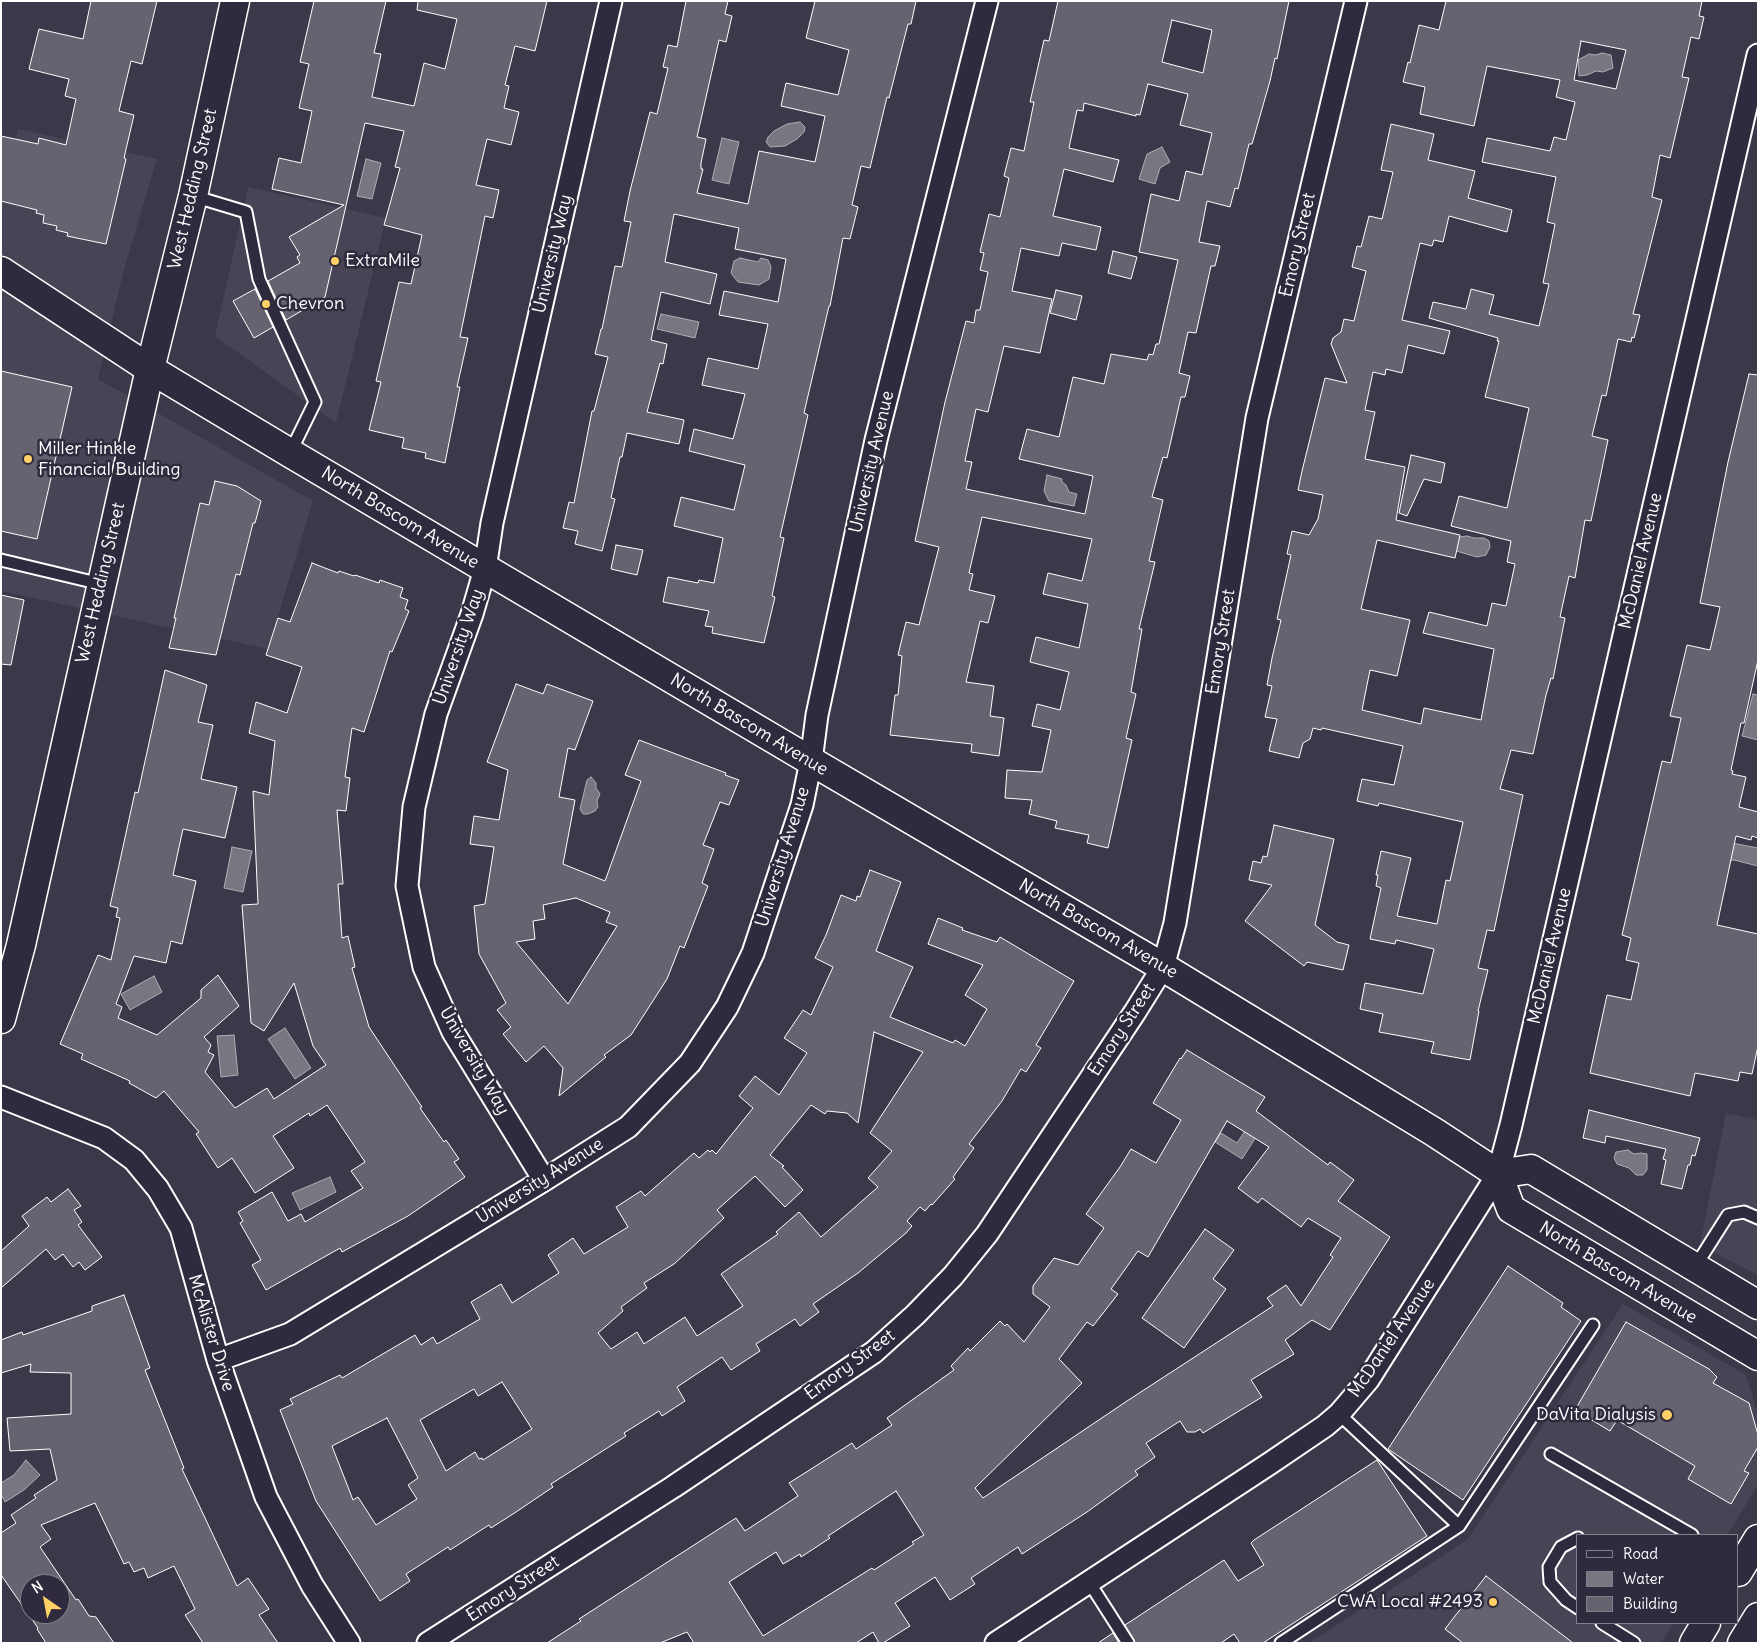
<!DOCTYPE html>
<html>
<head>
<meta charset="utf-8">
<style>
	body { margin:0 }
	#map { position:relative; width:1759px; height:1644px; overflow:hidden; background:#3c3749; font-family:Delius,sans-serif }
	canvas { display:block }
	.frame { position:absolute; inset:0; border:2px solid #fff; pointer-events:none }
	.legend { position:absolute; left:1576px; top:1534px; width:162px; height:90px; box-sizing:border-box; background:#2f2a3d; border:1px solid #827f8b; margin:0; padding:6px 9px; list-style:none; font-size:15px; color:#fff }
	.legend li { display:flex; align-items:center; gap:10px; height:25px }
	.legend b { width:25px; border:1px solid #827f8b }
	.north { position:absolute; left:20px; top:1574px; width:50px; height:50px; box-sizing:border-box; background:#2f2a3d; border:1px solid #827f8b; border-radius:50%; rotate:327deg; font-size:14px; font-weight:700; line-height:20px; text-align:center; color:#fff }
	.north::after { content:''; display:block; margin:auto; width:18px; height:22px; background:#ffd166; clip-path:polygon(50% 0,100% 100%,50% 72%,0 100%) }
</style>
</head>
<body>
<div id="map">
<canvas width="1759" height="1644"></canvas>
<div class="frame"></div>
<ul class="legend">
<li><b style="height:6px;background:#2f2a3d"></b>Road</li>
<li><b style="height:14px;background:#797682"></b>Water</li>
<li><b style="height:14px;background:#666270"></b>Building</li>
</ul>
<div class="north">N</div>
</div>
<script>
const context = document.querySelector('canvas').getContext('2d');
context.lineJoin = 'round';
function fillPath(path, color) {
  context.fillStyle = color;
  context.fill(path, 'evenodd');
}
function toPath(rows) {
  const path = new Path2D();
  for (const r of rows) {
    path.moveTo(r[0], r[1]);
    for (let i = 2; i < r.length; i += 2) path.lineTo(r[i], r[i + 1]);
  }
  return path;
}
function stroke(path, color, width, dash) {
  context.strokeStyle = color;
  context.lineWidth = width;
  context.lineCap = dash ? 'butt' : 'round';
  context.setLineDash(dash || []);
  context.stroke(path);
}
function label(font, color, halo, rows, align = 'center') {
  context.font = font + ' Delius,sans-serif';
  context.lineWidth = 5;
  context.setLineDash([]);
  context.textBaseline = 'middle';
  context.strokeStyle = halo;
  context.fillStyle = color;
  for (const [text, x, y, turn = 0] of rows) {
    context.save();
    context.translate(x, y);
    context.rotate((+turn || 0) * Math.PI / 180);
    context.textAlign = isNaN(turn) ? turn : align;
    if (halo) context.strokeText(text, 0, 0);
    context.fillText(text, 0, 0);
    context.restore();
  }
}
fillPath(toPath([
	[18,129,157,159,123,273,98,379,313,501,268,649,1,591,1,200],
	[248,187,386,218,336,423,215,336],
	[1726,1113,1758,1120,1758,1275,1700,1245],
	[1623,1304,1746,1375,1758,1415,1758,1485,1727,1535,1578,1535,1578,1623,1673,1623,1661,1643,1309,1643,1468,1539]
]), '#494455');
const water = toPath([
	[1602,53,1611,55,1613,68,1603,72,1596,71,1587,75,1579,76,1578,60,1589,54,1596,55,1602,53],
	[800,122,805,127,804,132,797,139,785,146,770,147,766,142,768,137,774,131,787,124,800,122],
	[722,138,739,142,729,184,712,180,722,138],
	[1162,147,1170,162,1160,168,1155,184,1139,179,1147,154,1162,147],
	[366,159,381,163,372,199,357,196,366,159],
	[740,258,758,262,761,258,768,260,771,267,769,279,759,285,738,282,731,273,734,261,740,258],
	[661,314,699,322,695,338,657,329,661,314],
	[1047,475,1062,479,1062,482,1066,485,1069,492,1077,494,1074,506,1049,501,1044,491,1047,475],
	[1467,536,1474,538,1484,538,1489,541,1490,547,1486,555,1477,557,1446,548,1459,537,1467,536],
	[1753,694,1758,695,1758,740,1742,736,1753,694],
	[591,777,596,783,596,788,600,794,597,801,598,807,595,811,588,814,583,814,580,809,587,780,591,777],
	[1732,843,1758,848,1758,866,1734,860,1725,861,1732,843],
	[232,847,252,851,243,892,224,888,232,847],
	[154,976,162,992,130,1010,121,994,154,976],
	[285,1028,311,1068,295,1079,268,1039,285,1028],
	[234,1035,238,1075,221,1077,217,1036,234,1035],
	[1245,1131,1256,1137,1242,1159,1215,1142,1221,1133,1237,1143,1245,1131],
	[1628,1150,1634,1154,1641,1153,1647,1154,1647,1170,1643,1175,1636,1175,1629,1168,1617,1164,1614,1158,1616,1152,1628,1150],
	[330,1177,336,1192,300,1210,292,1193,330,1177],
	[26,1460,40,1475,24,1490,5,1502,1,1494,1,1483,14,1475,26,1460]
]);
fillPath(water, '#797682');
stroke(water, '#afadb4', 1);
const building = toPath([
	[91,1,157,1,142,64,131,61,119,111,134,115,124,158,126,159,106,244,67,236,68,233,56,230,57,226,43,223,44,215,36,213,37,210,1,201,1,136,38,144,39,138,66,145,76,99,65,96,69,79,29,69,39,29,83,39,91,1],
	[314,1,386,1,374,53,381,54,372,97,414,106,424,63,445,69,457,19,417,10,418,1,547,1,535,51,515,46,505,85,509,86,504,108,519,112,511,145,487,139,476,185,499,190,493,218,485,216,460,337,468,338,457,387,460,387,445,463,425,458,426,453,402,448,404,438,369,430,381,382,376,381,399,282,411,284,422,235,384,225,400,168,395,167,404,131,365,123,325,297,286,320,268,281,300,263,297,257,300,255,289,237,344,205,272,189,279,158,301,163,312,111,299,108,309,64,300,62,314,1],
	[686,1,728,1,725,14,732,16,726,42,719,40,697,137,706,139,701,163,701,169,703,169,697,193,748,204,759,151,815,162,825,116,781,106,786,83,838,95,849,50,806,38,815,1,916,1,911,24,908,24,889,98,887,97,870,168,861,166,852,205,858,207,850,239,843,238,830,306,829,306,804,413,808,415,780,537,784,538,772,596,775,597,764,643,712,633,713,627,705,626,709,611,663,602,668,577,698,583,699,580,714,583,723,538,674,526,681,497,734,510,745,465,689,451,694,429,733,439,745,394,702,385,708,358,758,369,768,324,719,315,724,291,778,302,786,259,735,249,739,228,674,214,665,262,717,274,710,304,661,292,651,340,667,344,663,364,660,363,647,412,684,420,679,444,627,433,622,457,620,457,611,498,615,499,602,551,575,544,578,531,563,528,569,502,574,503,592,411,594,411,608,357,595,354,601,329,602,329,615,266,622,267,631,222,624,221,630,191,650,112,657,114,668,68,663,67,668,45,677,47,686,1],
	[1058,1,1289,1,1277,59,1275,58,1270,81,1252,144,1249,144,1238,189,1235,188,1230,207,1207,201,1199,242,1220,246,1215,266,1211,266,1196,333,1188,332,1179,373,1190,376,1185,397,1181,397,1167,458,1163,457,1152,497,1163,500,1149,561,1155,562,1139,629,1142,629,1131,692,1136,694,1126,738,1132,740,1108,848,1087,843,1089,835,1055,828,1057,821,1029,814,1032,800,1005,798,1007,770,1042,772,1051,730,1032,726,1037,704,1060,710,1069,672,1030,662,1036,637,1079,648,1088,604,1043,594,1048,573,1082,581,1092,539,982,517,969,573,973,574,969,590,995,596,988,623,980,621,966,682,994,686,990,716,1004,718,999,756,971,752,972,744,890,735,895,695,898,695,902,656,898,655,906,622,919,625,939,547,915,541,945,402,966,321,974,323,976,310,980,310,988,272,980,270,984,253,980,252,989,214,1000,217,1009,178,1004,176,1011,148,1024,151,1034,102,1030,102,1044,40,1049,41,1058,1],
	[1172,20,1212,30,1203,73,1162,62,1172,20],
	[1148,84,1188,94,1180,125,1212,133,1202,175,1186,171,1179,201,1151,194,1139,252,1178,260,1159,344,1156,344,1153,355,1149,354,1147,360,1111,354,1104,384,1073,377,1059,437,1027,429,1019,459,1093,476,1085,514,966,489,972,462,965,461,976,409,988,412,1004,346,1040,353,1052,299,1012,291,1021,248,1059,256,1062,243,1096,250,1101,227,1053,216,1064,169,1113,182,1119,160,1069,148,1077,110,1083,111,1084,103,1136,116,1136,114,1140,115,1148,84],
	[1446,1,1702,1,1699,16,1704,17,1699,39,1691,37,1682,77,1689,78,1670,158,1660,155,1652,197,1662,200,1633,314,1640,315,1634,338,1632,337,1631,342,1618,339,1606,396,1602,395,1592,436,1608,440,1591,521,1585,520,1575,578,1569,576,1560,617,1565,618,1553,679,1551,678,1546,695,1533,754,1511,750,1500,789,1523,795,1494,931,1487,930,1478,968,1488,970,1478,1011,1479,1011,1470,1060,1431,1053,1434,1042,1379,1032,1383,1014,1360,1009,1365,983,1423,994,1434,949,1396,940,1395,944,1370,939,1381,888,1376,886,1378,875,1376,875,1381,851,1411,858,1397,916,1437,924,1446,880,1450,881,1463,822,1379,803,1378,806,1357,801,1362,779,1394,785,1403,746,1322,728,1321,730,1313,728,1310,739,1303,743,1299,758,1269,751,1277,719,1265,717,1272,686,1267,685,1272,658,1281,620,1277,619,1291,555,1287,554,1292,531,1309,535,1318,519,1323,495,1298,490,1302,471,1325,378,1347,383,1331,344,1333,338,1341,332,1344,319,1354,321,1366,271,1352,267,1357,246,1361,247,1369,216,1382,219,1393,172,1381,170,1391,124,1434,134,1428,160,1475,171,1468,198,1512,210,1507,232,1449,216,1443,242,1434,240,1432,246,1420,243,1402,320,1450,331,1444,354,1408,345,1402,373,1386,369,1385,375,1373,372,1365,410,1375,412,1365,459,1405,467,1396,520,1460,535,1455,558,1377,540,1361,609,1410,620,1397,676,1370,670,1362,710,1421,724,1424,708,1481,720,1494,649,1423,633,1429,612,1487,626,1492,603,1506,606,1515,564,1507,562,1511,541,1451,526,1459,496,1507,508,1529,408,1485,397,1499,341,1497,341,1498,338,1429,318,1433,302,1466,309,1471,289,1494,295,1489,314,1539,326,1549,284,1543,283,1555,224,1547,222,1556,177,1482,162,1487,138,1550,151,1554,137,1566,140,1575,102,1556,97,1560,80,1487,66,1474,126,1420,114,1425,87,1403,82,1408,62,1410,63,1419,25,1439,30,1446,1],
	[1581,41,1626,50,1616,89,1574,80,1581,41],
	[1113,251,1137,257,1131,279,1108,273,1113,251],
	[255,289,273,327,254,338,233,301,255,289],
	[1056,290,1082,296,1076,320,1050,313,1056,290],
	[1,371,72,387,37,539,1,531,1,371],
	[1749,374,1758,375,1758,660,1744,723,1741,723,1731,770,1733,771,1732,774,1746,777,1739,807,1758,812,1758,838,1752,836,1751,840,1736,836,1717,925,1758,934,1758,1046,1752,1074,1740,1072,1738,1081,1695,1073,1690,1096,1590,1073,1607,995,1631,1000,1639,963,1626,960,1631,938,1622,935,1662,761,1671,763,1681,718,1670,716,1687,645,1710,650,1720,607,1700,603,1728,462,1749,374],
	[1411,455,1445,463,1441,483,1424,479,1407,516,1399,513,1411,455],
	[215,481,237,486,261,501,255,523,253,523,240,575,236,574,216,655,169,648,176,618,174,618,200,503,209,505,215,481],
	[616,545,643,550,637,575,611,569,616,545],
	[312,563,338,573,339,571,354,576,355,575,379,583,380,580,403,588,400,597,408,600,405,609,409,611,392,652,390,651,364,732,352,728,345,777,350,778,346,811,337,810,343,884,338,884,342,938,348,936,355,967,352,968,369,1027,422,1107,420,1108,444,1142,446,1140,459,1159,454,1162,465,1177,408,1216,342,1252,340,1248,266,1290,252,1265,261,1260,240,1223,243,1221,238,1212,272,1192,288,1221,301,1214,305,1222,363,1188,351,1171,365,1162,327,1105,310,1116,309,1113,273,1136,294,1168,255,1193,232,1158,218,1168,196,1134,199,1132,164,1091,156,1098,129,1083,130,1081,81,1059,83,1054,60,1044,98,955,111,960,120,918,116,917,118,908,110,906,135,792,138,793,165,670,207,685,198,722,213,725,201,779,237,787,225,838,183,829,173,875,196,881,182,944,171,941,166,963,134,956,116,1004,122,1007,118,1018,157,1035,201,998,201,990,218,975,239,1006,204,1037,211,1045,208,1052,214,1055,205,1072,235,1108,267,1088,274,1099,326,1065,313,1046,294,983,264,1031,251,1023,242,905,258,904,253,791,269,795,275,741,249,733,256,702,287,713,302,667,266,655,278,618,290,622,312,563],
	[1,595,24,600,11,665,1,664,1,595],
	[516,684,543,694,547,684,593,701,575,750,568,748,559,797,575,800,563,864,605,881,641,781,625,775,639,740,726,773,725,775,739,780,729,805,720,802,703,845,714,849,702,883,708,886,684,948,680,946,667,979,631,1035,604,1055,606,1057,559,1096,563,1068,544,1046,526,1062,503,1034,511,1027,497,1010,506,1003,479,954,474,906,485,904,494,847,470,844,474,816,499,820,508,770,487,762,516,684],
	[576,898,610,912,606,922,617,926,568,1004,516,942,535,939,533,921,545,919,543,905,576,898],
	[1274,825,1334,839,1315,925,1337,942,1349,945,1343,970,1307,962,1304,966,1245,921,1272,885,1249,880,1253,861,1261,863,1263,856,1267,857,1274,825],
	[870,870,901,882,876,951,913,967,890,1017,953,1043,955,1040,965,1046,987,1009,965,995,983,965,928,944,938,918,963,928,962,930,997,942,1000,937,1074,981,1036,1045,1041,1048,1026,1072,1021,1069,1002,1101,969,1144,974,1148,953,1177,955,1179,932,1205,931,1204,925,1211,920,1207,907,1221,912,1226,906,1233,858,1273,813,1304,819,1312,800,1326,795,1319,756,1344,760,1351,731,1370,722,1357,677,1387,685,1401,662,1416,659,1411,624,1433,626,1436,551,1484,553,1487,516,1512,491,1528,489,1525,450,1550,448,1547,406,1574,410,1581,380,1601,316,1501,280,1410,293,1404,290,1399,340,1375,342,1378,415,1335,421,1345,433,1337,437,1344,480,1319,471,1302,501,1284,512,1303,559,1273,548,1255,573,1238,584,1254,628,1227,616,1207,641,1191,645,1196,694,1153,699,1158,708,1150,710,1152,712,1150,716,1154,753,1108,739,1096,755,1076,779,1095,807,1053,784,1038,803,1010,811,1015,833,967,815,958,826,935,841,895,856,901,857,896,860,897,870,870],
	[874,1032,923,1052,870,1133,892,1151,868,1178,878,1187,821,1237,799,1212,776,1232,778,1234,721,1274,743,1306,697,1336,685,1317,644,1344,637,1332,611,1349,598,1333,623,1311,621,1307,647,1288,644,1283,674,1264,724,1218,717,1210,755,1176,785,1207,803,1190,782,1167,784,1166,770,1155,811,1105,825,1114,827,1111,847,1113,858,1123,874,1032],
	[502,1382,532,1429,483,1460,482,1458,479,1459,475,1452,446,1471,420,1420,474,1389,478,1396,502,1382],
	[387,1418,418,1478,408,1485,417,1499,376,1525,358,1497,353,1500,332,1446,387,1418],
	[1187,1050,1265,1097,1256,1111,1328,1165,1330,1162,1354,1180,1338,1201,1390,1237,1330,1330,1312,1320,1285,1340,1294,1354,1251,1380,1262,1397,1203,1433,1200,1429,1195,1432,1187,1432,1180,1421,1146,1443,1155,1457,1135,1471,1138,1475,1087,1512,1022,1554,1018,1547,971,1578,975,1584,950,1600,935,1577,895,1603,910,1626,883,1643,879,1643,873,1632,856,1643,694,1643,687,1632,660,1643,547,1643,581,1621,579,1619,736,1518,745,1531,798,1496,789,1483,852,1443,856,1449,892,1425,887,1418,954,1370,951,1366,968,1348,970,1351,1000,1321,1005,1326,1007,1324,1024,1342,1050,1307,1033,1294,1033,1286,1054,1258,1078,1265,1104,1228,1086,1214,1120,1167,1131,1149,1156,1163,1181,1120,1153,1103,1180,1058,1181,1059,1187,1050],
	[1227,1121,1269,1147,1238,1188,1258,1203,1262,1198,1301,1227,1308,1218,1341,1238,1330,1255,1333,1257,1301,1306,1286,1285,1267,1298,1273,1306,1127,1401,983,1498,975,1488,1082,1383,1059,1359,1087,1322,1093,1326,1118,1294,1111,1289,1138,1251,1148,1257,1227,1121],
	[896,1491,924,1535,912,1542,914,1544,874,1570,872,1568,763,1636,729,1582,776,1552,783,1564,800,1554,801,1557,830,1538,828,1536,896,1491],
	[1589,1110,1700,1138,1695,1156,1692,1155,1690,1165,1688,1165,1682,1189,1661,1184,1666,1160,1663,1159,1666,1149,1606,1136,1605,1143,1583,1138,1589,1110],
	[68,1189,81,1206,74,1210,82,1222,78,1225,102,1257,85,1270,79,1262,73,1267,63,1254,55,1260,46,1249,1,1288,1,1251,29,1226,22,1216,47,1197,51,1202,68,1189],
	[1205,1229,1234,1250,1213,1279,1226,1289,1184,1348,1142,1318,1205,1229],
	[1508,1266,1563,1303,1561,1307,1581,1321,1463,1500,1388,1449,1508,1266],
	[124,1295,150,1368,145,1370,184,1468,182,1469,237,1586,248,1578,269,1609,259,1615,278,1643,203,1643,185,1615,195,1609,174,1566,148,1578,144,1568,134,1572,129,1562,124,1564,95,1503,41,1525,51,1539,40,1547,76,1600,78,1599,89,1616,96,1617,114,1643,46,1643,37,1629,38,1628,1,1575,1,1533,16,1523,11,1515,36,1498,34,1495,57,1480,50,1449,10,1451,7,1418,71,1414,71,1373,30,1372,31,1364,1,1373,1,1340,22,1332,23,1335,92,1311,92,1306,124,1295],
	[30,1584,60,1584,60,1614,30,1614,30,1584],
	[1626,1322,1709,1369,1717,1377,1713,1383,1749,1403,1758,1435,1758,1447,1744,1471,1749,1473,1731,1504,1688,1479,1695,1466,1617,1420,1610,1431,1575,1410,1626,1322],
	[1377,1460,1427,1536,1263,1643,1240,1643,1234,1634,1221,1643,1135,1643,1125,1625,1224,1560,1238,1581,1264,1565,1251,1543,1254,1540,1377,1460],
	[1486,1576,1573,1643,1463,1643,1445,1629,1486,1576],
	[1113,1633,1119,1643,1098,1643,1113,1633]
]);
fillPath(building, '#666270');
stroke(building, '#fff', 1);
const lane = toPath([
	[193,196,246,212,259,279,315,402,290,453],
	[1,560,101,584],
	[1695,1267,1728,1215,1744,1212,1758,1218],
	[1339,1414,1459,1526],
	[1551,1454,1692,1535],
	[1578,1538,1561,1547,1549,1567,1550,1582,1566,1600,1578,1608],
	[1089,1582,1128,1643],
	[1602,1623,1634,1643],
	[1281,1643,1459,1526,1593,1325]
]);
const street = toPath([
	[1,1097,104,1138,134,1160,158,1189,181,1228,218,1360,266,1497,312,1585,349,1643],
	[544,1180,453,1032,424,967,407,886,414,807,436,714,472,614,485,569,492,523,611,1],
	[218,1360,290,1334,544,1180,628,1127,690,1063,727,1007,753,953,802,805,811,761,817,715,876,440,987,1],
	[428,1643,673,1487,874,1352,915,1315,953,1276,987,1234,1135,1012,1163,967,1175,923,1257,418,1356,1],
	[996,1643,1269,1464,1325,1426,1339,1414,1368,1380,1498,1174,1511,1125,1758,55]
]);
const secondary = toPath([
	[1,1019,21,945,150,369,193,196,235,1],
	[1738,1572,1758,1539],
	[1694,1643,1706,1623],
	[1742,1643,1758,1617]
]);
const primary = toPath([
	[1,271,150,369,290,453,811,761,1163,967,1434,1132,1498,1174,1511,1209,1758,1356],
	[1498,1174,1531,1169,1758,1305]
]);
stroke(lane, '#fff', 15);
stroke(street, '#fff', 25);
stroke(secondary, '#fff', 31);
stroke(primary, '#fff', 31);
stroke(lane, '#2f2a3d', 11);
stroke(street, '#2f2a3d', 21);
stroke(secondary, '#2f2a3d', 28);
stroke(primary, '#2f2a3d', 28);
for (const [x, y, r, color] of [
	[335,261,5,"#ffd166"],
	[266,304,5,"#ffd166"],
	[28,459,5,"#ffd166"],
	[1667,1415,6,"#ffd166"],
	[1493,1602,5,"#ffd166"]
]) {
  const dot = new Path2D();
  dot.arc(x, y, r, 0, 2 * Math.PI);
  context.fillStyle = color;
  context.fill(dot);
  stroke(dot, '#2f2a3d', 2);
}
label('18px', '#fff', '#2f2a3d', [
	["West Hedding Street",193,189,-77],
	["Emory Street",1298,245,-77],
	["University Way",553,254,-77],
	["University Avenue",872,462,-77],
	["North Bascom Avenue",400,518,31],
	["McDaniel Avenue",1641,561,-77],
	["West Hedding Street",101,583,-77],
	["Emory Street",1221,642,-81],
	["University Way",459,647,-71],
	["North Bascom Avenue",749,725,31],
	["University Avenue",783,857,-73],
	["North Bascom Avenue",1098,929,30],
	["McDaniel Avenue",1550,956,-77],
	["Emory Street",1122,1030,-57],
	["University Way",474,1061,60],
	["University Avenue",540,1181,-32],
	["North Bascom Avenue",1618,1273,31],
	["McAlister Drive",211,1333,73],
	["McDaniel Avenue",1392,1338,-56],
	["Emory Street",850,1365,-36],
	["Emory Street",513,1589,-33]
]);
label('18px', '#fff', '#2f2a3d', [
	["ExtraMile",345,261],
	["Chevron",276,304],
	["Miller Hinkle",38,449],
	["Financial Building",38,470],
	["DaVita Dialysis",1656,1415,"right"],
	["CWA Local #2493",1483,1602,"right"]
], 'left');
</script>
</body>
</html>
